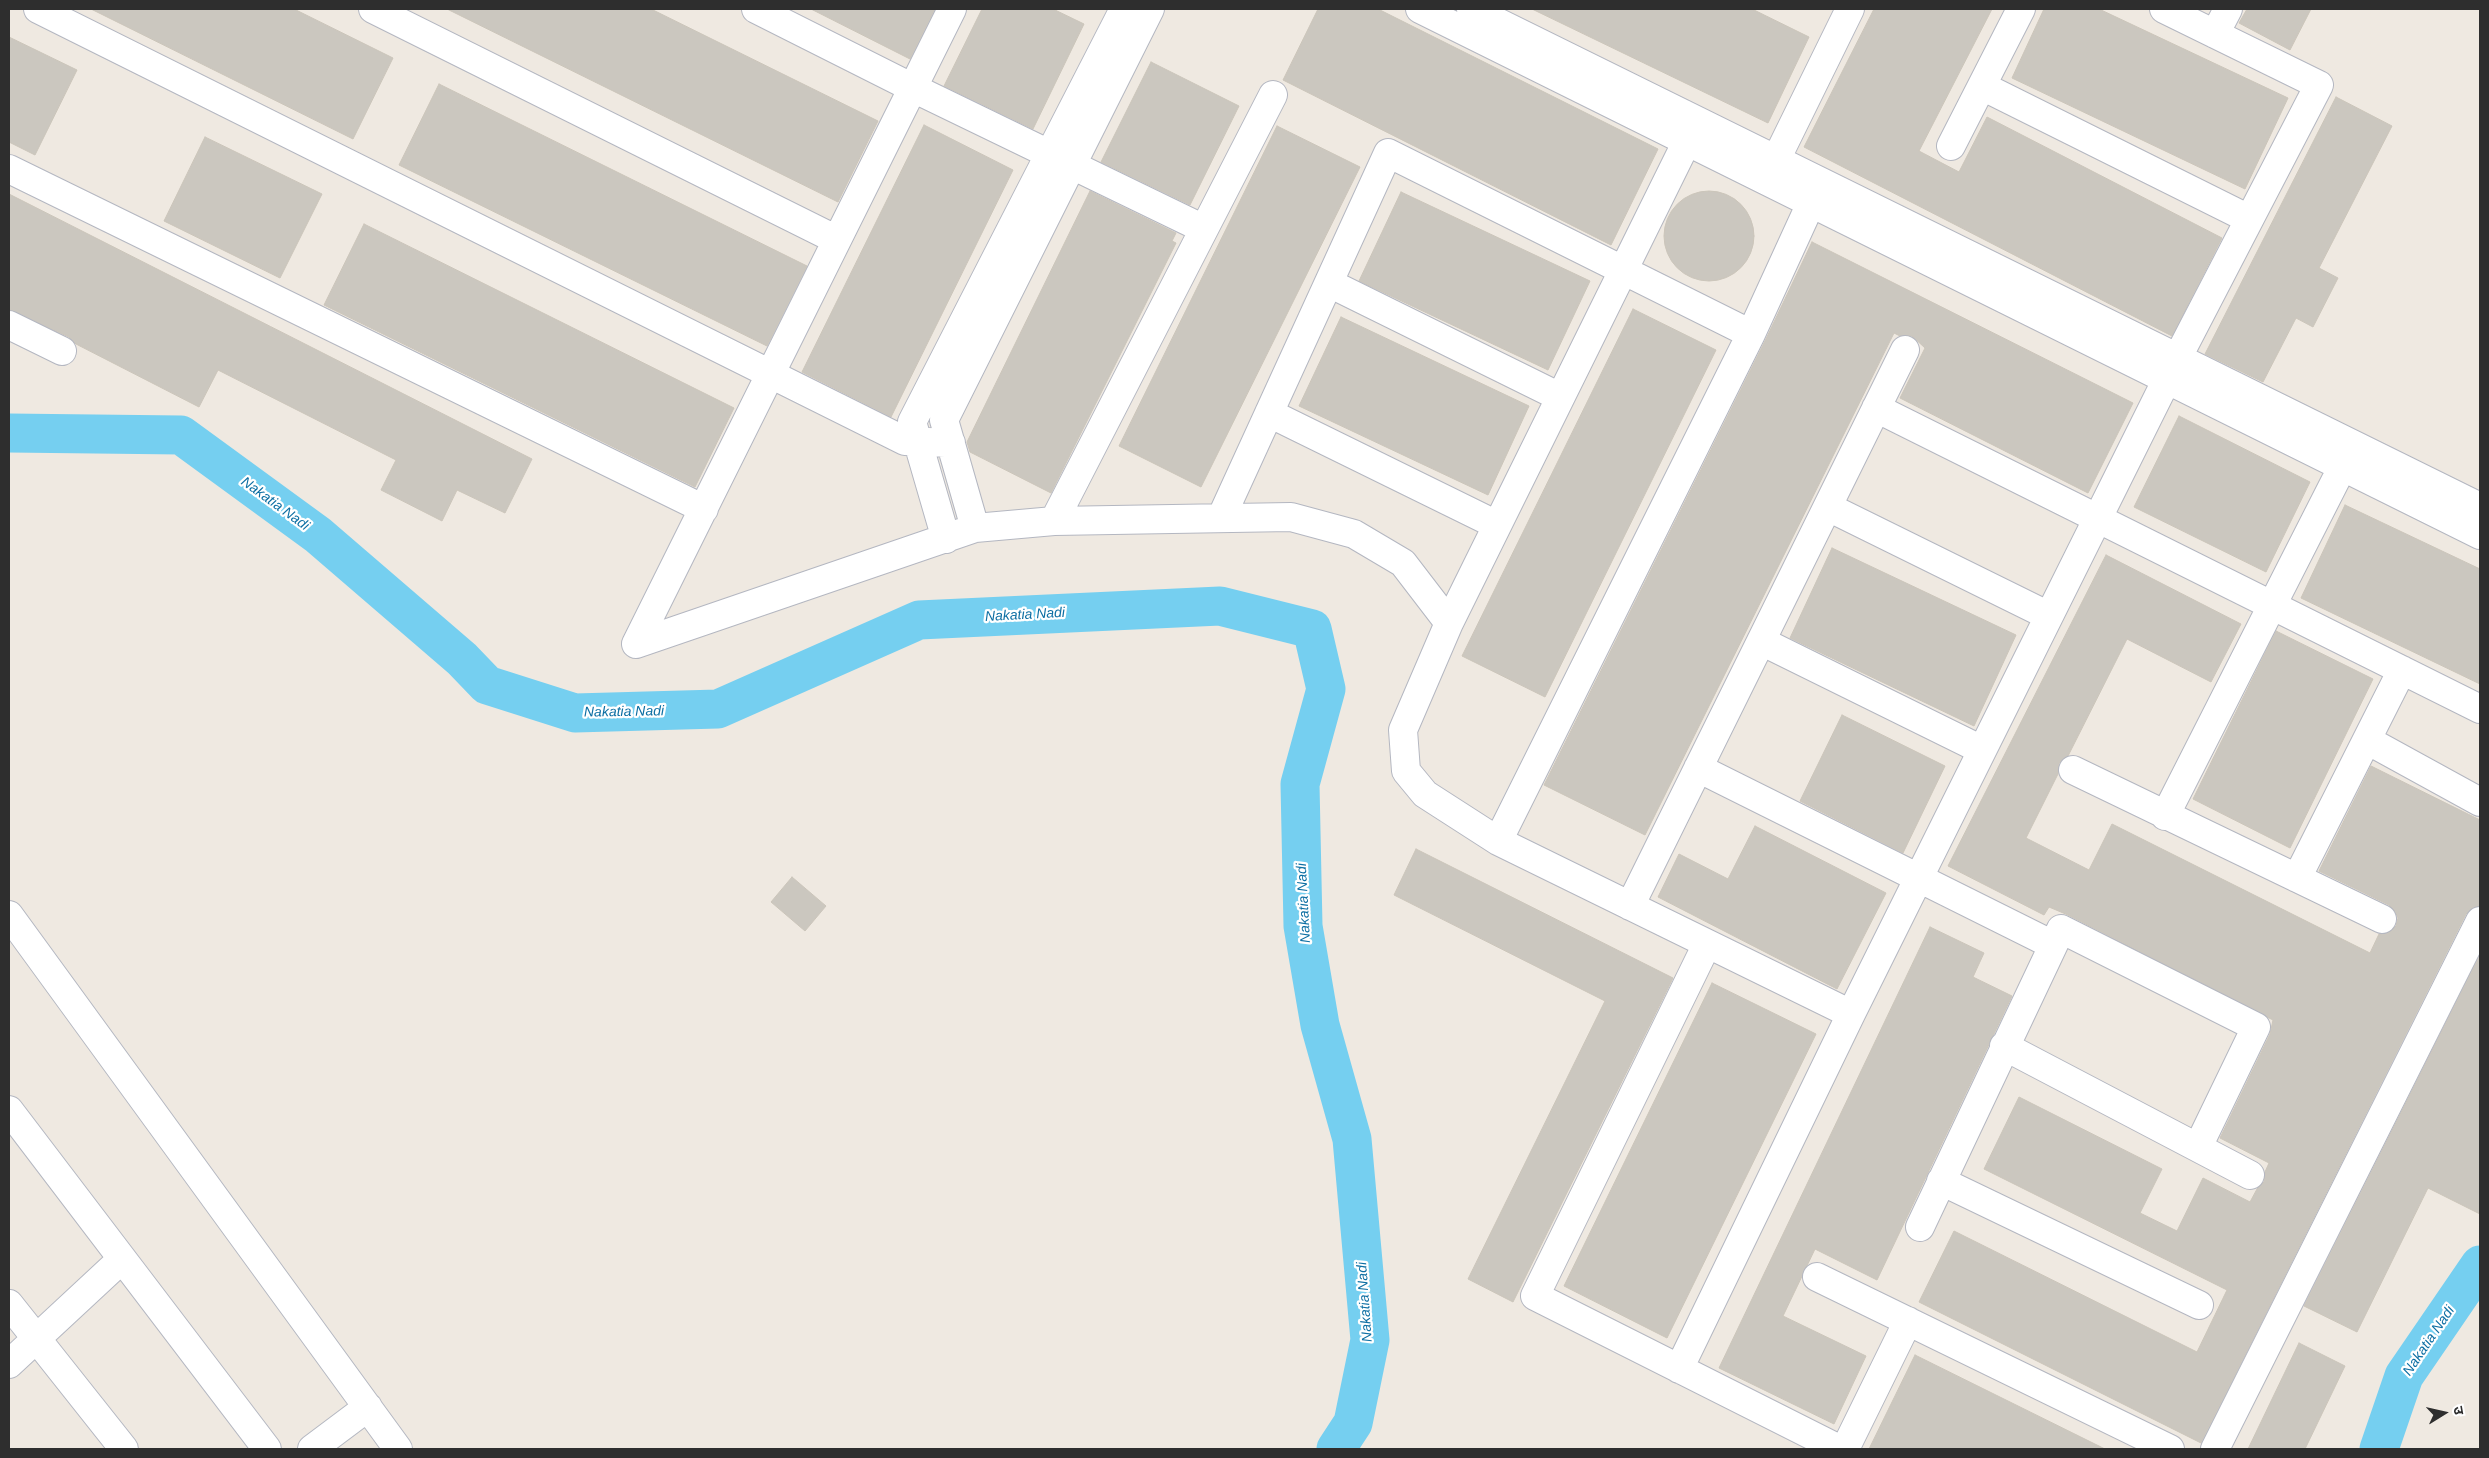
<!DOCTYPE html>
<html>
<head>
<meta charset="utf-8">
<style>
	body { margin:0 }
	#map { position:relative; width:2489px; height:1458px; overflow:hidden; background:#efe9e1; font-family:Arial,"Noto Sans Devanagari",sans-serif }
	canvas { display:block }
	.frame { position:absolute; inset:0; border:10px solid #2e2e2e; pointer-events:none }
	.north { position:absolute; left:2419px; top:1388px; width:50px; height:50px; -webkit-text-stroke:4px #fff; paint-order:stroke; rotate:80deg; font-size:14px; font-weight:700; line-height:20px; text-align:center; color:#2e2e2e }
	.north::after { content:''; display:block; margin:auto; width:18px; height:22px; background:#2e2e2e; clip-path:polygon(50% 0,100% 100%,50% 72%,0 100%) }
</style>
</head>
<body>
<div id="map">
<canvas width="2489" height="1458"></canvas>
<div class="frame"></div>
<div class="north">उ</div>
</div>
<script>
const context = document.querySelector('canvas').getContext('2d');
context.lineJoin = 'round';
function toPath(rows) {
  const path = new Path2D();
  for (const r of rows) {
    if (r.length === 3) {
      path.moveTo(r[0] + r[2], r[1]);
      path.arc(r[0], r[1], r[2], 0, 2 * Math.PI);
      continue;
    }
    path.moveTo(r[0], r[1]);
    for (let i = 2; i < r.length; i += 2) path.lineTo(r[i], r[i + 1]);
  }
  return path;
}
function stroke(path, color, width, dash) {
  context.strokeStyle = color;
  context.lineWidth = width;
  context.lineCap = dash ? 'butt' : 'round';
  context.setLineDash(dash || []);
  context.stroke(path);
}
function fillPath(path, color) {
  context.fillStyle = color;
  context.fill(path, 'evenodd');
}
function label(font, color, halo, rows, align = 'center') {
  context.font = font + ' Arial,sans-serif';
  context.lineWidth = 4.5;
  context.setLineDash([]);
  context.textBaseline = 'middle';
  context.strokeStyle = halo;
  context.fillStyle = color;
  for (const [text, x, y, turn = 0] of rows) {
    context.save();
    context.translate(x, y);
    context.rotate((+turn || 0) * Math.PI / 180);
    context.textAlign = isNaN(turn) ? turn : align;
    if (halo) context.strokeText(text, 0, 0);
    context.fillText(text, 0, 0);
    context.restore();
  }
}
stroke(toPath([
	[9,433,181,435,318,535,462,659,487,685,575,713,718,709,919,620,1220,606,1312,629,1326,689,1300,784,1303,926,1320,1025,1352,1139,1370,1340,1353,1423,1336,1449],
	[2379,1449,2404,1376,2480,1265]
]), '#75cff0', 39);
const building = toPath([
	[91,9,294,9,393,58,353,139,91,9],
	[447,9,651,9,878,121,838,202,447,9],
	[811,9,935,9,910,59,811,9],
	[982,9,1053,9,1084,24,1033,129,944,86,982,9],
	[1318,9,1378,9,1658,149,1611,245,1283,80,1318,9],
	[1532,9,1752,9,1809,37,1768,123,1532,9],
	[1874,9,1992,9,1919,151,1959,172,1987,117,2222,238,2172,336,1804,147,1874,9],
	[2044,9,2099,9,2288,98,2245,189,2012,78,2044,9],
	[2247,9,2311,9,2290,50,2239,23,2247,9],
	[9,37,77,70,35,155,9,142,9,37],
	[1151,62,1239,106,1190,205,1101,162,1151,62],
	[439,84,807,266,767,346,399,165,439,84],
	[2336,97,2392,126,2319,268,2338,278,2313,327,2296,318,2263,382,2205,354,2336,97],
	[924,125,1013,170,891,417,802,372,924,125],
	[1277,126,1360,167,1201,487,1119,446,1277,126],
	[205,137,322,194,280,278,164,221,205,137],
	[1090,191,1176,233,1172,241,1176,243,1051,493,970,452,967,442,1090,191],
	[1709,236,45],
	[1401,192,1590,281,1548,370,1359,281,1401,192],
	[9,194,532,459,505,513,457,490,442,521,381,490,396,460,218,370,199,407,76,344,69,337,9,310,9,194],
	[364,224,734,408,695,487,324,305,364,224],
	[1812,242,2133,403,2088,493,1900,398,1925,348,1912,336,1900,336,1894,333,1645,835,1544,785,1765,341,1812,242],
	[1633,309,1716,350,1545,697,1462,656,1633,309],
	[1341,317,1529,406,1488,495,1299,406,1341,317],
	[2179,416,2310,482,2266,572,2134,507,2179,416],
	[2345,505,2480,569,2480,684,2301,598,2345,505],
	[1832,548,2016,635,1974,726,1790,638,1832,548],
	[2106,555,2241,624,2211,682,2127,639,2068,756,2059,763,2058,774,2026,838,2089,870,2112,824,2370,953,2379,934,2390,932,2396,926,2398,918,2395,911,2389,905,2319,871,2371,766,2480,820,2480,906,2472,908,2466,914,2201,1443,1919,1302,1954,1231,2197,1352,2227,1290,1984,1169,2019,1097,2162,1169,2140,1213,2177,1231,2203,1178,2250,1202,2257,1189,2264,1182,2265,1172,2269,1163,2220,1138,2270,1034,2273,1020,2068,915,2049,907,2044,915,1948,866,2106,555],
	[2276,631,2373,679,2290,848,2193,799,2276,631],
	[1842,715,1945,766,1903,853,1800,801,1842,715],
	[1755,826,1886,893,1837,989,1658,897,1679,854,1728,879,1755,826],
	[1416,849,1673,978,1513,1302,1468,1279,1605,1001,1394,895,1416,849],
	[792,877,826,906,805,931,771,902,792,877],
	[1930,927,1984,953,1973,977,2012,996,1877,1280,1815,1249,1783,1316,1866,1356,1834,1424,1719,1368,1930,927],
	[2480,955,2480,1214,2428,1188,2357,1332,2304,1306,2480,955],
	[1712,983,1816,1034,1667,1338,1564,1286,1712,983],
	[2299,1343,2345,1366,2305,1449,2248,1449,2299,1343],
	[1915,1355,2105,1449,1869,1449,1915,1355]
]);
fillPath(building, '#cbc7bf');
stroke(building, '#cbc5ba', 1);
const minor = toPath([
	[38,9,905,441,951,443],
	[373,9,837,240],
	[756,9,913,88,1204,229],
	[1420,9,2480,535],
	[1471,9,2480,507],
	[2215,34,2228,9],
	[1982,86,2249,219],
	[1697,121,1449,623,1403,730,1406,771,1425,794,1498,841,1851,1014],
	[1951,146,2021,9],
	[9,169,704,509],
	[1768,176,1850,9],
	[1329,283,1560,397],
	[9,325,62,351],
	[1876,408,2480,709],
	[1269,413,1497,525],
	[1828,507,2049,616],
	[1221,518,1388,153,1751,334],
	[1054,521,1273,95],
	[975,528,944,420,1150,9],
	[946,539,912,422,1124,9],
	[1761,641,1982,750],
	[636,644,975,528,1054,521,1291,517,1354,534,1403,563,1449,623],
	[636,644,952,9],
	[2367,740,2480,802],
	[1698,768,2053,945],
	[2073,770,2382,919],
	[2165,816,2350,452],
	[1498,841,1751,334,1811,203],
	[2297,878,2402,670],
	[1630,906,1905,350],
	[9,915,398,1449],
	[1707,944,1535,1296,1839,1449],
	[2004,1046,2250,1175],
	[9,1110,267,1449],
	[1941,1181,2199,1305],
	[1920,1227,2061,929,2256,1027,2198,1147],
	[1817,1277,2170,1449],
	[9,1304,124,1449],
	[9,1364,122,1259],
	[1679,1369,1851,1014,2178,357,2319,85,2164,9],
	[312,1449,368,1407],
	[1845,1449,1908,1321],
	[2215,1449,2480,921]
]);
stroke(minor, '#b4b7c1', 30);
stroke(minor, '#fff', 28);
label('italic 14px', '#0d6fa3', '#fff', [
	["Nakatia Nadi",275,504,36],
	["Nakatia Nadi",1025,615,-3],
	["Nakatia Nadi",624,712,-1],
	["Nakatia Nadi",1304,903,-93],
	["Nakatia Nadi",1365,1302,-94],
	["Nakatia Nadi",2429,1341,-56]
]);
</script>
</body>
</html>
